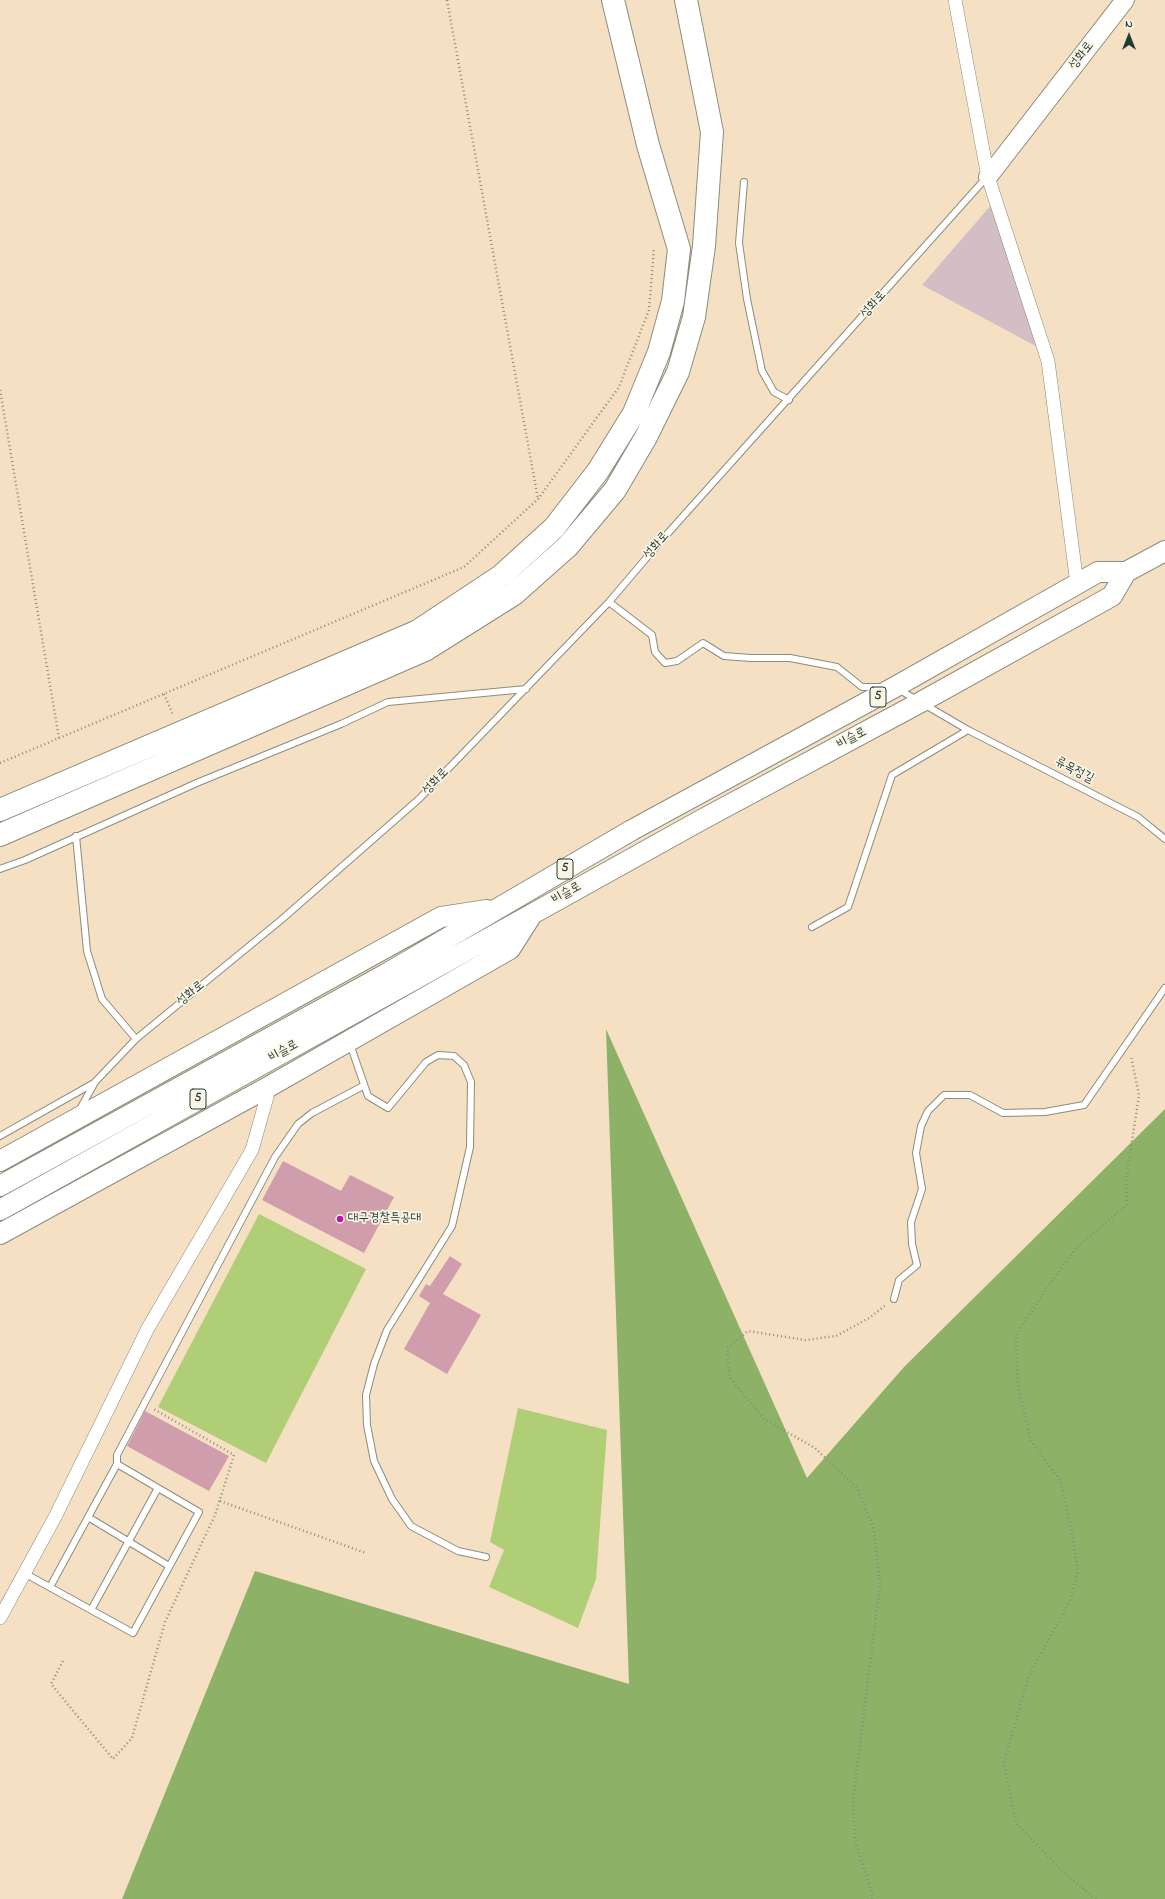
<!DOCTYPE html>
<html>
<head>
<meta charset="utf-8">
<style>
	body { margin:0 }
	#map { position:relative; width:1165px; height:1899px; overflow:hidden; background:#f5e0c4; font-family:"Indie Flower",sans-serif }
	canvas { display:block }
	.north { position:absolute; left:1109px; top:16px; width:40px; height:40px; -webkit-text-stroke:3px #fcf5e5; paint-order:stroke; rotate:0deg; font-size:11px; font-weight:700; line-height:16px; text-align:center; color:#1f3d34 }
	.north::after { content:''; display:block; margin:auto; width:14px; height:18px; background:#1f3d34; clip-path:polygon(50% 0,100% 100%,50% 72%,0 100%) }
</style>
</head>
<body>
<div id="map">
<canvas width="1165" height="1899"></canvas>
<div class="north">N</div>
</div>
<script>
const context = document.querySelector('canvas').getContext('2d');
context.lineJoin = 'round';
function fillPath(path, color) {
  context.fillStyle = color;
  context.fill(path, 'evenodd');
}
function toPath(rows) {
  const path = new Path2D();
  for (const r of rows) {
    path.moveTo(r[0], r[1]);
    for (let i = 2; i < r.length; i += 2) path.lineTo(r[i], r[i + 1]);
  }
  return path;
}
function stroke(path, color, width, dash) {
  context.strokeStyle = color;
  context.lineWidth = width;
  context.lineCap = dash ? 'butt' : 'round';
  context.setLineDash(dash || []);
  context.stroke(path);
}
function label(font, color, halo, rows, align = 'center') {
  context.font = font + ' "Indie Flower","Poor Story",sans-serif';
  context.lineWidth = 3.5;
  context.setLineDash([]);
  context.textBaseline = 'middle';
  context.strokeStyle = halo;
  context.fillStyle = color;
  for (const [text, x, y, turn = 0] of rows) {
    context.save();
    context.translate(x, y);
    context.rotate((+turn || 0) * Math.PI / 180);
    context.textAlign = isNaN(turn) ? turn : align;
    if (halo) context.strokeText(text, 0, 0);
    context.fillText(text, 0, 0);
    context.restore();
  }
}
fillPath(toPath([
	[992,204,1045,351,922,285]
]), '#d2bec4');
fillPath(toPath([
	[259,1214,366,1269,266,1463,158,1407],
	[518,1408,607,1430,596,1579,578,1628,489,1587,504,1550,490,1542]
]), '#b0ce76');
fillPath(toPath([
	[606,1029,807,1478,904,1367,1165,1109,1165,1899,122,1899,255,1571,629,1684]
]), '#8cb167');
fillPath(toPath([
	[283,1161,341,1191,350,1175,394,1197,364,1253,262,1200],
	[450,1256,462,1264,443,1294,481,1315,447,1374,404,1349,430,1303,419,1296,426,1284,430,1286],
	[145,1411,229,1456,209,1491,127,1446]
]), '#d09dad');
const lane = toPath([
	[744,182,739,243,747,299,762,371,774,392,789,400],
	[609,602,652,635,655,652,665,663,677,661,703,643,724,656,751,658,790,658,837,667,862,687,881,687],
	[898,689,968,730,1138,817,1165,839],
	[76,836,87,951,102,999,136,1039],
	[0,869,25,860,199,782,341,724,388,702,526,689],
	[812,927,848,907,892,775,968,730],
	[350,1044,368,1096,388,1108,426,1062,438,1055,454,1056,464,1065,471,1082,470,1147,452,1226,387,1330,374,1364,366,1395,367,1425,374,1461,392,1499,411,1526,458,1551,486,1557],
	[79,1111,95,1082,136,1039,281,920,419,799,609,602,660,542,986,178],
	[0,1136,94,1083],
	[894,1299,899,1280,917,1265,912,1244,911,1222,922,1189,916,1153,921,1126,928,1111,944,1095,970,1095,1003,1113,1045,1112,1084,1105,1165,988],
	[117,1464,117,1455,275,1157,298,1124,312,1113,363,1086],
	[88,1517,169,1566],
	[24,1573,133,1633,199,1512,117,1464,50,1587],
	[91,1610,158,1488]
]);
const street = toPath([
	[955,0,988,177,1048,361,1077,584],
	[0,1618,55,1517,148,1328,252,1150,270,1086]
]);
const secondary = toPath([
	[988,177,1125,0]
]);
const primary = toPath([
	[0,1161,441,917,487,910],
	[0,1186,386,974,632,830,895,687,1077,584,1098,572,1126,572,1165,551],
	[0,1210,703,819,921,702,1112,596,1126,572],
	[0,1234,270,1086,510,949,531,916]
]);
const highway = toPath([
	[0,810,418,631,501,576,554,528,598,471,634,413,659,352,673,301,679,249,648,145,613,0],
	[0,835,425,650,514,594,568,546,615,490,646,437,678,372,694,317,704,246,712,132,686,0]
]);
stroke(lane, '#8a8e7c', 8);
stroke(street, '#8a8e7c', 14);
stroke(secondary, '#8a8e7c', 20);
stroke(primary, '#8a8e7c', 22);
stroke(highway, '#8a8e7c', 24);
stroke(toPath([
	[447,0,538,499],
	[0,390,59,738],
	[164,694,173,715],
	[0,763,464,567,538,499,619,387,649,310,654,248],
	[220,1501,366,1553],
	[63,1661,51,1684,113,1759,132,1738,165,1622,215,1515,234,1455,152,1408],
	[872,1899,873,1896,855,1841,853,1800,880,1585,874,1529,857,1488,815,1448,764,1419,730,1378,727,1348,748,1331,805,1340,836,1336,869,1318,886,1305],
	[1096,1899,1065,1874,1016,1823,1004,1763,1028,1678,1070,1600,1078,1571,1071,1528,1060,1480,1031,1441,1018,1386,1016,1335,1048,1287,1076,1248,1127,1205,1126,1180,1139,1095,1131,1056]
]), '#8a8e7c', 2.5, [1, 3]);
stroke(lane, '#fff', 6);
stroke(street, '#fff', 13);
stroke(secondary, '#fff', 18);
stroke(primary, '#fff', 20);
stroke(highway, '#fff', 22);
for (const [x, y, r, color] of [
	[340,1219,4,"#b5179e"]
]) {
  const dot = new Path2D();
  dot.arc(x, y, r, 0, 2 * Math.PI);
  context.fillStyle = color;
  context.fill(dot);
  stroke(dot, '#fcf5e5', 1.5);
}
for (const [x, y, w] of [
	[878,697,16],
	[565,869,16],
	[198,1099,16]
]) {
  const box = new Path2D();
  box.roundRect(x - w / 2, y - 10, w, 20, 3);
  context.fillStyle = '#fcf5e5';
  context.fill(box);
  stroke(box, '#1f3d34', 1);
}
label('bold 12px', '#1f3d34', null, [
	["5",878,697],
	["5",565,869],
	["5",198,1099]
]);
label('13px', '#1f3d34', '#fcf5e5', [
	["성화로",1082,56,-52],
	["성화로",874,305,-48],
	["성화로",657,546,-49],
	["비슬로",852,739,-28],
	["류목정길",1074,771,27],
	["성화로",436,782,-46],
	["비슬로",567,894,-29],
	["성화로",191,994,-39],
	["비슬로",284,1052,-29]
]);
label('13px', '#1f3d34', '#fcf5e5', [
	["대구경찰특공대",348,1219]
], 'left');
</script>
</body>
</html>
